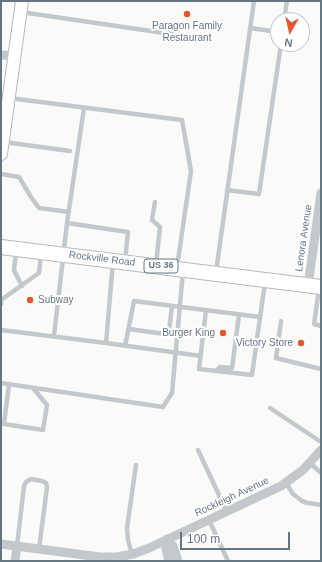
<!DOCTYPE html>
<html>
<head>
<meta charset="utf-8">
<style>
	body { margin:0 }
	#map { position:relative; width:322px; height:562px; overflow:hidden; background:#fafaf8; font-family:Helvetica,sans-serif }
	canvas { display:block }
	.frame { position:absolute; inset:0; border:2px solid #657683; pointer-events:none }
	.north { position:absolute; left:270px; top:12px; width:40px; height:40px; box-sizing:border-box; background:#fff; border:1px solid #c1c8cd; border-radius:50%; rotate:188deg; font-size:11px; font-weight:700; line-height:16px; text-align:center; color:#657683 }
	.north::after { content:''; display:block; margin:auto; width:14px; height:18px; background:#e4572e; clip-path:polygon(50% 0,100% 100%,50% 72%,0 100%) }
	.scale { position:absolute; left:180px; top:532px; width:110px; height:18px; box-sizing:border-box; border:2px solid #657683; border-top:0; padding-left:5px; font-size:12px; line-height:14px; white-space:nowrap; color:#657683; -webkit-text-stroke:3px #fff; paint-order:stroke }
</style>
</head>
<body>
<div id="map">
<canvas width="322" height="562"></canvas>
<div class="frame"></div>
<div class="north">N</div>
<div class="scale">100 m</div>
</div>
<script>
const context = document.querySelector('canvas').getContext('2d');
context.lineJoin = 'round';
function toPath(rows) {
  const path = new Path2D();
  for (const r of rows) {
    path.moveTo(r[0], r[1]);
    for (let i = 2; i < r.length; i += 2) path.lineTo(r[i], r[i + 1]);
  }
  return path;
}
function stroke(path, color, width, dash) {
  context.strokeStyle = color;
  context.lineWidth = width;
  context.lineCap = dash ? 'butt' : 'round';
  context.setLineDash(dash || []);
  context.stroke(path);
}
function label(font, color, halo, rows, align = 'center') {
  context.font = font + ' Helvetica,sans-serif';
  context.lineWidth = 4;
  context.setLineDash([]);
  context.textBaseline = 'middle';
  context.strokeStyle = halo;
  context.fillStyle = color;
  for (const [text, x, y, turn = 0] of rows) {
    context.save();
    context.translate(x, y);
    context.rotate((+turn || 0) * Math.PI / 180);
    context.textAlign = isNaN(turn) ? turn : align;
    if (halo) context.strokeText(text, 0, 0);
    context.fillText(text, 0, 0);
    context.restore();
  }
}
const secondary = toPath([
	[1,154,22,1]
]);
const primary = toPath([
	[1,247,321,287]
]);
stroke(secondary, '#b3babf', 14);
stroke(primary, '#b5babe', 16);
stroke(toPath([
	[21,12,205,39],
	[284,20,287,1],
	[250,28,278,32],
	[9,98,182,120,191,171,177,267],
	[4,142,70,151],
	[1,174,19,177,31,197,39,208,69,212],
	[227,190,259,194,281,44],
	[155,202,152,220,160,227,156,264],
	[67,223,84,108],
	[16,252,14,270,22,286],
	[216,272,254,1],
	[319,289,314,324,321,326],
	[1,304,1,300,39,273,41,254],
	[206,310,199,369,252,375,265,282],
	[281,321,276,358,321,369],
	[129,329,165,334,169,331,172,306],
	[1,330,106,343,113,262],
	[54,336,67,223,128,232,125,261],
	[106,343,201,356],
	[125,346,134,301,260,317],
	[216,371,220,367,232,368,239,315],
	[1,383,163,407,172,393,183,271],
	[9,384,4,424,43,430,47,405,33,388],
	[270,408,321,442],
	[198,450,227,512],
	[310,463,321,473],
	[286,483,293,494,302,501,308,503,321,505],
	[209,520,228,561],
	[17,546,24,486,26,482,31,479,42,481,46,483,47,487,39,549],
	[132,554,128,540,127,528,136,465]
]), '#c3c8cc', 4.5);
stroke(toPath([
	[1,55,15,56],
	[308,286,321,193],
	[167,539,173,546,178,561],
	[167,539,166,549,169,561],
	[1,544,100,557,117,557,133,554,149,548,281,486,303,470,321,450],
	[15,561,17,546]
]), '#c3c8cc', 9);
stroke(secondary, '#fff', 12);
stroke(primary, '#fff', 14);
for (const [x, y, r, color] of [
	[187,14,4,"#e4572e"],
	[30,300,4,"#e4572e"],
	[223,333,4,"#e4572e"],
	[301,343,4,"#e4572e"]
]) {
  const dot = new Path2D();
  dot.arc(x, y, r, 0, 2 * Math.PI);
  context.fillStyle = color;
  context.fill(dot);
  stroke(dot, '#fff', 1.5);
}
for (const [x, y, w] of [
	[161,266,34]
]) {
  const box = new Path2D();
  box.roundRect(x - w / 2, y - 7, w, 14, 3);
  context.fillStyle = '#fff';
  context.fill(box);
  stroke(box, '#657683', 1);
}
label('bold 9px', '#657683', null, [
	["US 36",161,266]
]);
label('10px', '#657683', '#fff', [
	["Paragon Family",187,26,"center"],
	["Restaurant",187,38,"center"],
	["Subway",38,300,"left"],
	["Burger King",215,333],
	["Victory Store",293,343]
], 'right');
label('10px', '#657683', '#fff', [
	["Lenora Avenue",304,238,-82],
	["Rockville Road",102,259,7],
	["Rockleigh Avenue",232,497,-25]
]);
</script>
</body>
</html>
